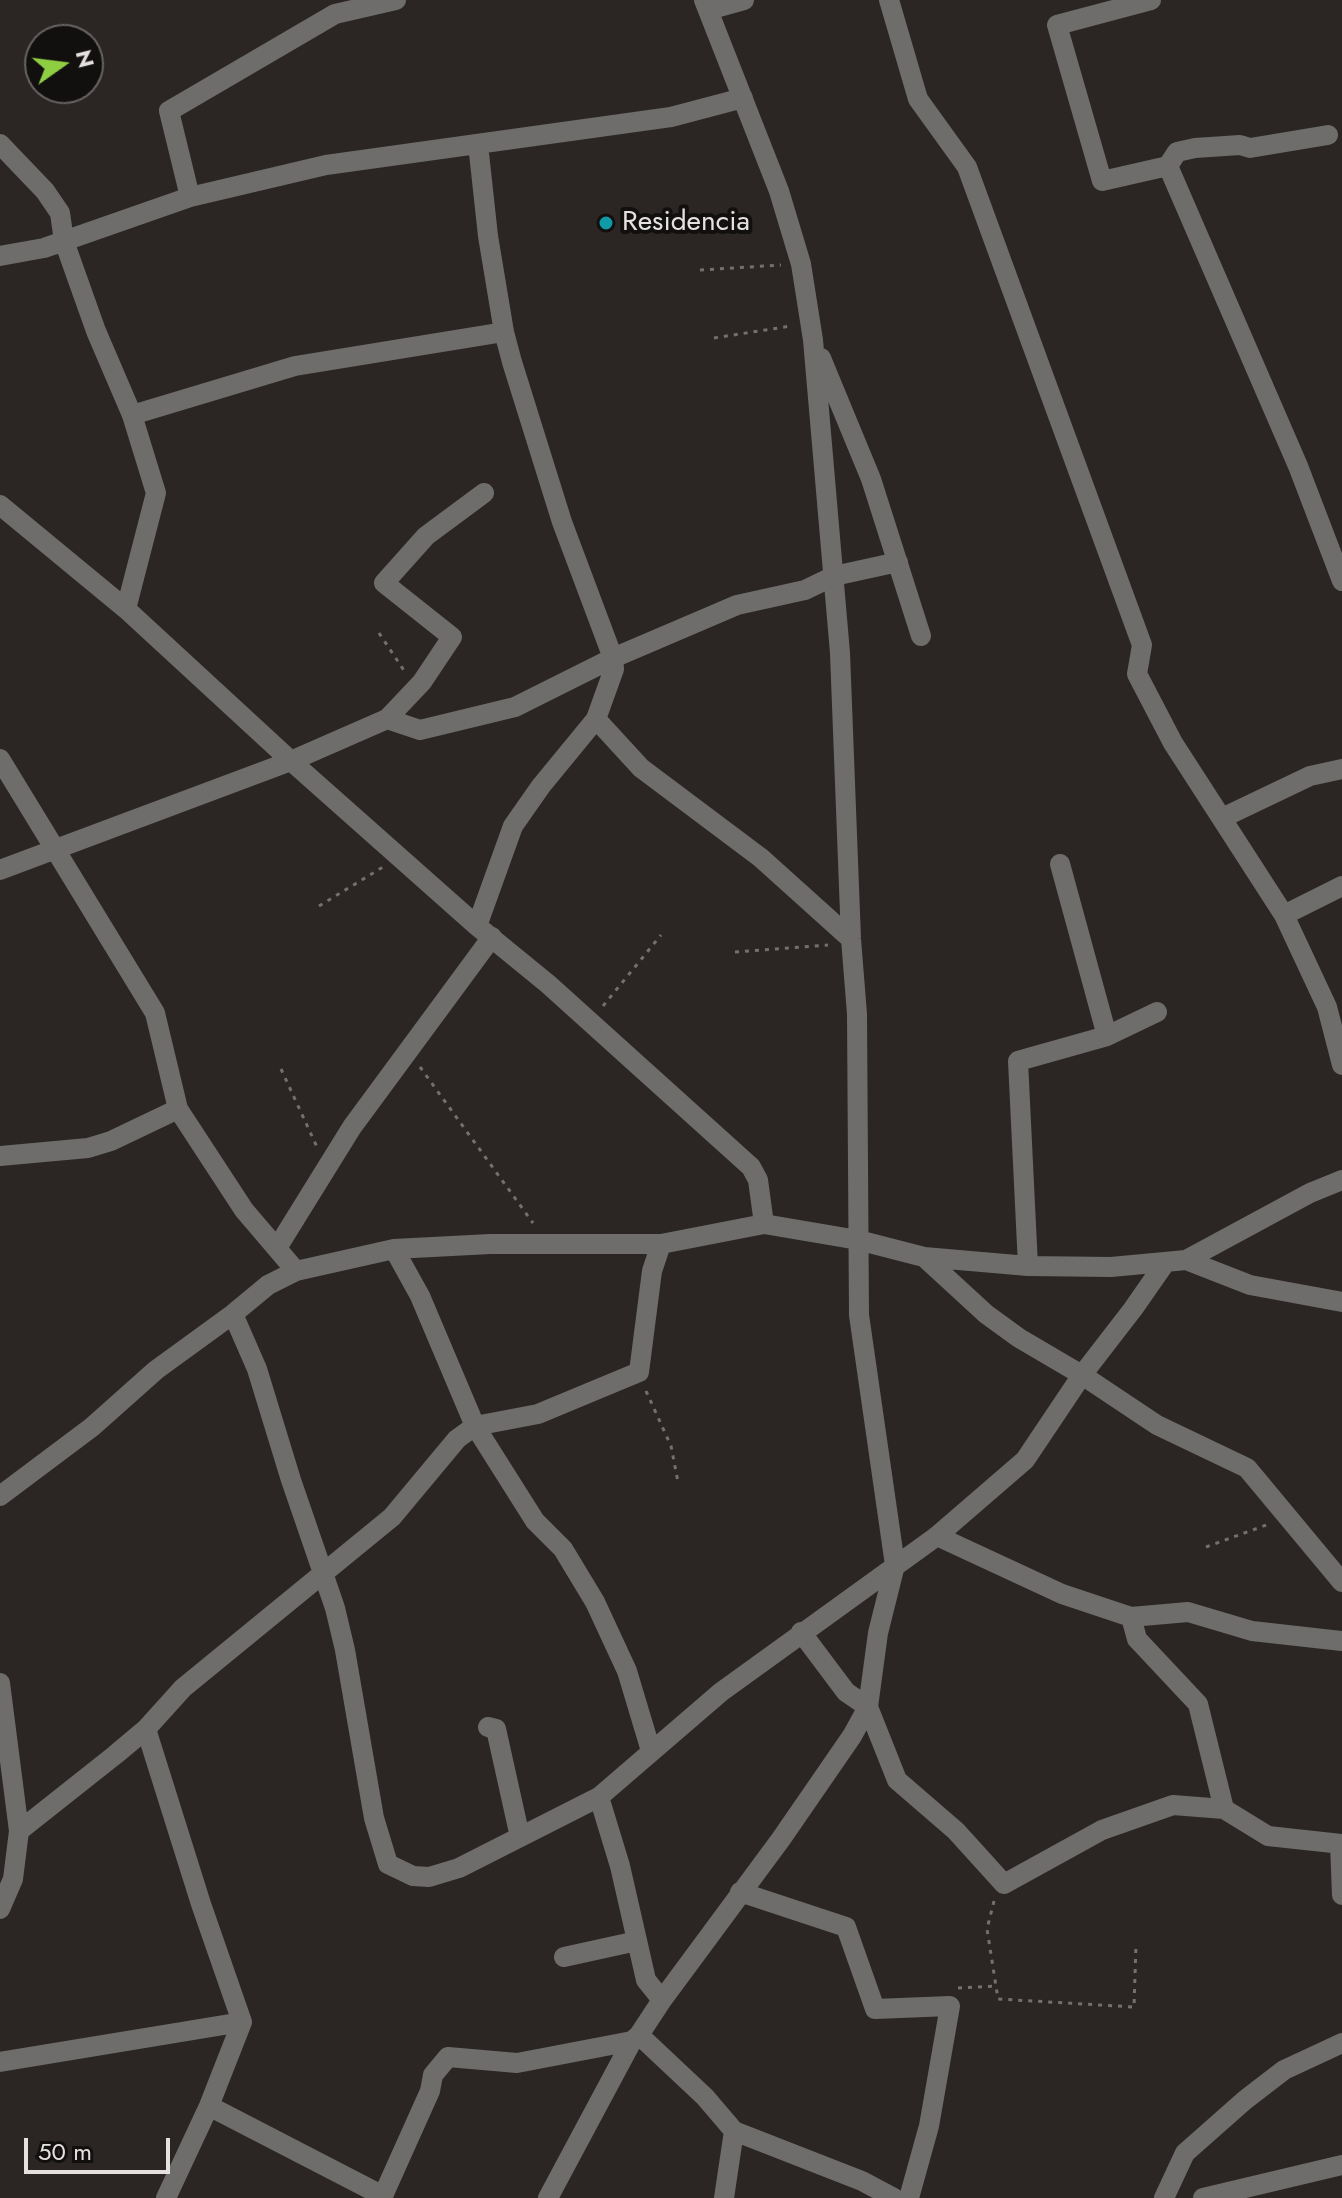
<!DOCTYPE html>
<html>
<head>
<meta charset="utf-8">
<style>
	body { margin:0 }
	#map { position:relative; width:1342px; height:2198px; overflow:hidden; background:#2b2624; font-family:Jost,sans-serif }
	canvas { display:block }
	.north { position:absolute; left:24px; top:24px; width:80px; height:80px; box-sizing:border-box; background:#120f0f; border:2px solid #666363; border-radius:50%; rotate:76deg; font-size:22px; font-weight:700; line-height:32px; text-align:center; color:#e5e1e0 }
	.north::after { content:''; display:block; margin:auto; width:28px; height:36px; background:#8fcd42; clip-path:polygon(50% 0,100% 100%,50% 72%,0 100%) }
	.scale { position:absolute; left:24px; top:2138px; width:146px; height:36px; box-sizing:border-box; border:4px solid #e5e1e0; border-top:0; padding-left:10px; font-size:24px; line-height:28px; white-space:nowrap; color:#e5e1e0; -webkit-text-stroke:6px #120f0f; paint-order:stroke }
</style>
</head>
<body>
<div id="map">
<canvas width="1342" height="2198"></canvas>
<div class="north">N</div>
<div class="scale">50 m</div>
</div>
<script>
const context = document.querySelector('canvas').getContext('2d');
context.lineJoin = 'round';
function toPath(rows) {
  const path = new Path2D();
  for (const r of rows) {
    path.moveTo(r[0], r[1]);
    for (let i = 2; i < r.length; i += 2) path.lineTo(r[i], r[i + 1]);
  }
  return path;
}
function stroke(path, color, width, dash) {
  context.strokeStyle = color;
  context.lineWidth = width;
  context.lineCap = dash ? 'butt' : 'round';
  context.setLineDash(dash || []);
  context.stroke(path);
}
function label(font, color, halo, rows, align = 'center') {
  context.font = font + ' Jost,sans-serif';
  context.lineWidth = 8;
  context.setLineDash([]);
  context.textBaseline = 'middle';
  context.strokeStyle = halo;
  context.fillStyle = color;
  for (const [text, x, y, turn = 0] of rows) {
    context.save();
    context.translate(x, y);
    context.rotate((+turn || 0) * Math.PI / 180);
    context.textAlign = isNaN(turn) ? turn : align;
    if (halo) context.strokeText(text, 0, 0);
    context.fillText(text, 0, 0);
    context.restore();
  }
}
stroke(toPath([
	[700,270,781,265],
	[714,338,791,326],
	[379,633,405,672],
	[319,906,383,867],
	[735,952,828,945],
	[603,1006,661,935],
	[420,1067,533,1223],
	[281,1069,317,1147],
	[646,1391,671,1446,678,1482],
	[1206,1547,1269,1524],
	[994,1901,987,1929,998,1999,1134,2007,1136,1945],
	[958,1988,995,1986]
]), '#74706e', 3, [4, 6]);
stroke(toPath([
	[889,0,918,99,967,167,1142,645,1137,674,1173,743,1284,915,1327,1007,1342,1065],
	[1151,0,1057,25,1102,181,1168,166,1177,152,1195,148,1240,145,1250,148,1328,135],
	[708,10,744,0],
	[0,144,45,191,60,213,64,241,96,331,132,415,156,493,126,609],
	[1168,166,1298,466,1342,581],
	[190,197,169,111,335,14,396,0],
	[0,256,44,248,190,197,326,165,671,117,743,98],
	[821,358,871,479,921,636],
	[132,415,295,366,504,332],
	[0,505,126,609,291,761,477,926,548,984,751,1167,758,1180,764,1224],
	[387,719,422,682,452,637,384,583,426,536,484,493],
	[596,719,641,768,761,858,851,939],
	[0,759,155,1013,178,1109,244,1210,296,1271],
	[1222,818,1310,776,1342,769],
	[1060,864,1107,1036],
	[0,870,291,761,387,719,420,730,515,707,613,658,737,605,805,590,834,576,898,562],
	[1284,915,1342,886],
	[477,926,513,826,541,786,596,719,614,669,613,658,562,522,512,362,504,332,488,236,478,144],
	[0,1156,88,1148,111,1141,178,1109],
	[277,1248,352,1127,492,937],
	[394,1249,420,1296,475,1426,535,1521,563,1549,595,1602,627,1671,651,1751],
	[924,1257,986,1314,1019,1338,1082,1375,1157,1425,1247,1468,1342,1582],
	[1186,1260,1310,1193,1342,1180],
	[1028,1266,1018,1061,1107,1036,1157,1012],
	[233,1314,257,1369,291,1480,335,1608,345,1650,374,1818,388,1864,413,1876,429,1877,459,1868,599,1797,721,1692,937,1536,1025,1460,1082,1375,1133,1309,1165,1263],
	[0,1496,92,1427,156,1370,233,1314,268,1285,296,1271,394,1249,490,1244,661,1244,764,1224,858,1240,924,1257,1028,1266,1111,1267,1186,1260,1250,1285,1342,1302],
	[937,1536,1062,1594,1131,1617,1137,1639,1198,1704,1224,1809],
	[1131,1617,1188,1612,1252,1631,1342,1641],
	[801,1632,846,1692,868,1707,897,1780,956,1831,1004,1884,1102,1830,1173,1805,1224,1809,1268,1836,1342,1844],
	[0,1683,19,1831,13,1879,0,1909],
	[488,1727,496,1729,520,1837],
	[146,1729,201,1904,242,2022,209,2106,166,2198],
	[599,1797,620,1866,646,1980,662,2000],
	[19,1831,115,1755,146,1729,183,1688,392,1517,457,1439,475,1426,538,1414,639,1372,652,1271,661,1244],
	[1340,1844,1342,1895],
	[740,1892,846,1927,875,2009,950,2006,929,2126,909,2198],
	[564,1957,637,1941],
	[639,2035,705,2097,734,2131,862,2181,894,2198],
	[0,2062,242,2022],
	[209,2106,383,2196],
	[382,2198,430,2091,433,2075,448,2057,517,2063,632,2041],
	[548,2198,632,2041,639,2035,662,2000,781,1839,852,1736,868,1707,878,1633,895,1565,859,1315,857,1014,851,939,840,653,813,340,801,264,779,191,704,0],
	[724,2198,734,2131],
	[1164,2198,1185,2153,1245,2100,1284,2070,1342,2043],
	[1203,2198,1342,2165]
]), '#6e6d6b', 20);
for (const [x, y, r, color] of [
	[606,223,8,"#0f9aa8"]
]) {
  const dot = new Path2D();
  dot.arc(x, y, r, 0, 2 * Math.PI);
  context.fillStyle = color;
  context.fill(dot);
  stroke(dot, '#120f0f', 3);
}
label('28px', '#e5e1e0', '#120f0f', [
	["Residencia",622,223]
], 'left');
</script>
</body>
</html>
